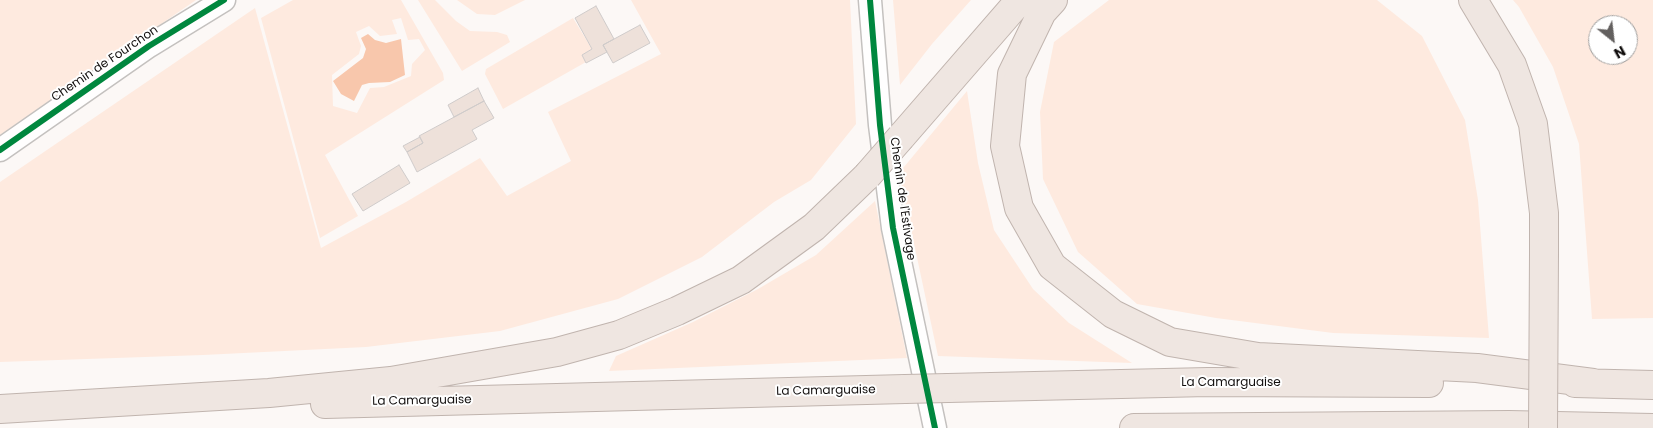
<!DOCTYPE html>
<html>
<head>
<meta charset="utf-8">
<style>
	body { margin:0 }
	#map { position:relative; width:1653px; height:428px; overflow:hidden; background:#fcf8f6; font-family:Poppins,sans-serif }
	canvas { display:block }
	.north { position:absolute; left:1588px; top:15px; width:50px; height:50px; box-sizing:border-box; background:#fff; border:1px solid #a09f9e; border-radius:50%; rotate:151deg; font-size:14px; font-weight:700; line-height:20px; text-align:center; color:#110e0d }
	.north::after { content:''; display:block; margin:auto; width:18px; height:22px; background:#63605f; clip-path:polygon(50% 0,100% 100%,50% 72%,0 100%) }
</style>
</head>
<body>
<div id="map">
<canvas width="1653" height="428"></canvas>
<div class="north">N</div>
</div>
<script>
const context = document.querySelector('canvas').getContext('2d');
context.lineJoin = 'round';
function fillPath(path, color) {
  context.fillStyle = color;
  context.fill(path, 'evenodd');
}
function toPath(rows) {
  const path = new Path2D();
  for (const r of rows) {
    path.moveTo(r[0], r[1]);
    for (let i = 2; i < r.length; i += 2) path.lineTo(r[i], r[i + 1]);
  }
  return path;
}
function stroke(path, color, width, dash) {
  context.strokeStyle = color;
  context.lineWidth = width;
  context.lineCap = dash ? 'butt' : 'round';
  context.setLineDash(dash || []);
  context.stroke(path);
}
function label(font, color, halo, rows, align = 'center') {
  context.font = font + ' Poppins,sans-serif';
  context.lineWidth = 4;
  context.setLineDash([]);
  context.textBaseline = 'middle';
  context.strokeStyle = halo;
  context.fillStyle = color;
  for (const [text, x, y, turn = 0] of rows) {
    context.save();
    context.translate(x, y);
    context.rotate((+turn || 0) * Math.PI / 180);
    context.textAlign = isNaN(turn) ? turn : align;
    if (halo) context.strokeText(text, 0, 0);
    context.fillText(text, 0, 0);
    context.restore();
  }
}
fillPath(toPath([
	[0,0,196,0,0,135],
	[293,0,401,0,443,73,444,80,325,155,358,216,320,238,261,18],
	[401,18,408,40,419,39,425,50,412,64,411,76,384,87,370,88,357,113,333,106,332,75,359,54,361,46,356,32,369,26,380,36,397,34,392,20],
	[418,0,435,0,456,21,470,31,497,32,507,35,510,42,462,71],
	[457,0,525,0,495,15,477,14],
	[631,0,850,0,856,124,811,180,774,202,702,257,618,299,500,331,366,347,203,355,0,362,0,182,255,8,321,248,406,202,480,158,507,196,571,161,548,112,661,54],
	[893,0,971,0,932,44,900,85],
	[1109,0,1377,0,1422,36,1465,120,1478,200,1489,338,1333,333,1216,318,1137,304,1078,252,1043,179,1040,112,1054,42],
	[1513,0,1653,0,1653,318,1592,319,1579,144,1553,67,1519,7],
	[1598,25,1628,25,1628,55,1598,55],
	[573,18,592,49,582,55,586,62,503,109,485,74,486,69],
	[967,91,978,163,994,230,1033,289,1069,323,1132,363,938,356,899,173],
	[875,201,907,358,609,371,616,356,693,322,758,289,816,255]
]), '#feeadf');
fillPath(toPath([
	[368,34,375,40,386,43,401,39,405,75,390,82,369,83,362,85,354,101,341,94,333,81,363,58,366,49,361,38]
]), '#f8c7ac');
const building = toPath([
	[596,6,614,39,603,45,607,52,586,63,582,55,592,49,575,18,596,6],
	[640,25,650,43,613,63,603,45,640,25],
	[478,88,484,101,454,117,448,105,478,88],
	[484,101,494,118,472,130,477,139,417,172,407,152,423,143,419,136,484,101],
	[420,137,423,143,407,152,403,146,420,137],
	[399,165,410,183,363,211,352,194,399,165]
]);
fillPath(building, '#eee1da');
stroke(building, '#cfcbca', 1);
const street = toPath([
	[870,0,880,125,893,228,935,428],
	[0,150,149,46,224,0]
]);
const highway = toPath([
	[1053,0,1042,12,1012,74,1005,146,1019,208,1052,266,1113,314,1170,342,1258,357,1477,368,1593,383],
	[1473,0,1512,65,1533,124,1544,213,1544,253],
	[901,137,1020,0],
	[1575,383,1653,385],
	[948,388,1208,382,1429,383],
	[325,404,905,389],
	[0,409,269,393,391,381,557,352,619,335,677,311,741,280,814,227,867,176],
	[1134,428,1509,425,1653,428]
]);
stroke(street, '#c4c1bf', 25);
stroke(highway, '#c0b4ae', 30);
stroke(street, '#fffefe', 22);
stroke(highway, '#efe6e1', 28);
const highwayBridge = toPath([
	[867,176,901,137],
	[905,389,948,388],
	[1543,428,1544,253]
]);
stroke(highwayBridge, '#c0b4ae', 30, []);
stroke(highwayBridge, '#efe6e1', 28);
stroke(toPath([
	[870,0,880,125,893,228,935,428],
	[0,150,149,46,224,0]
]), '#00873e', 6);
label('12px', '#110e0d', '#fff', [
	["Chemin de Fourchon",105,64,-34],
	["Chemin de l'Estivage",902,199,82],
	["La Camarguaise",1231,383],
	["La Camarguaise",826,391,-1],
	["La Camarguaise",422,401,-1]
]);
</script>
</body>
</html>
